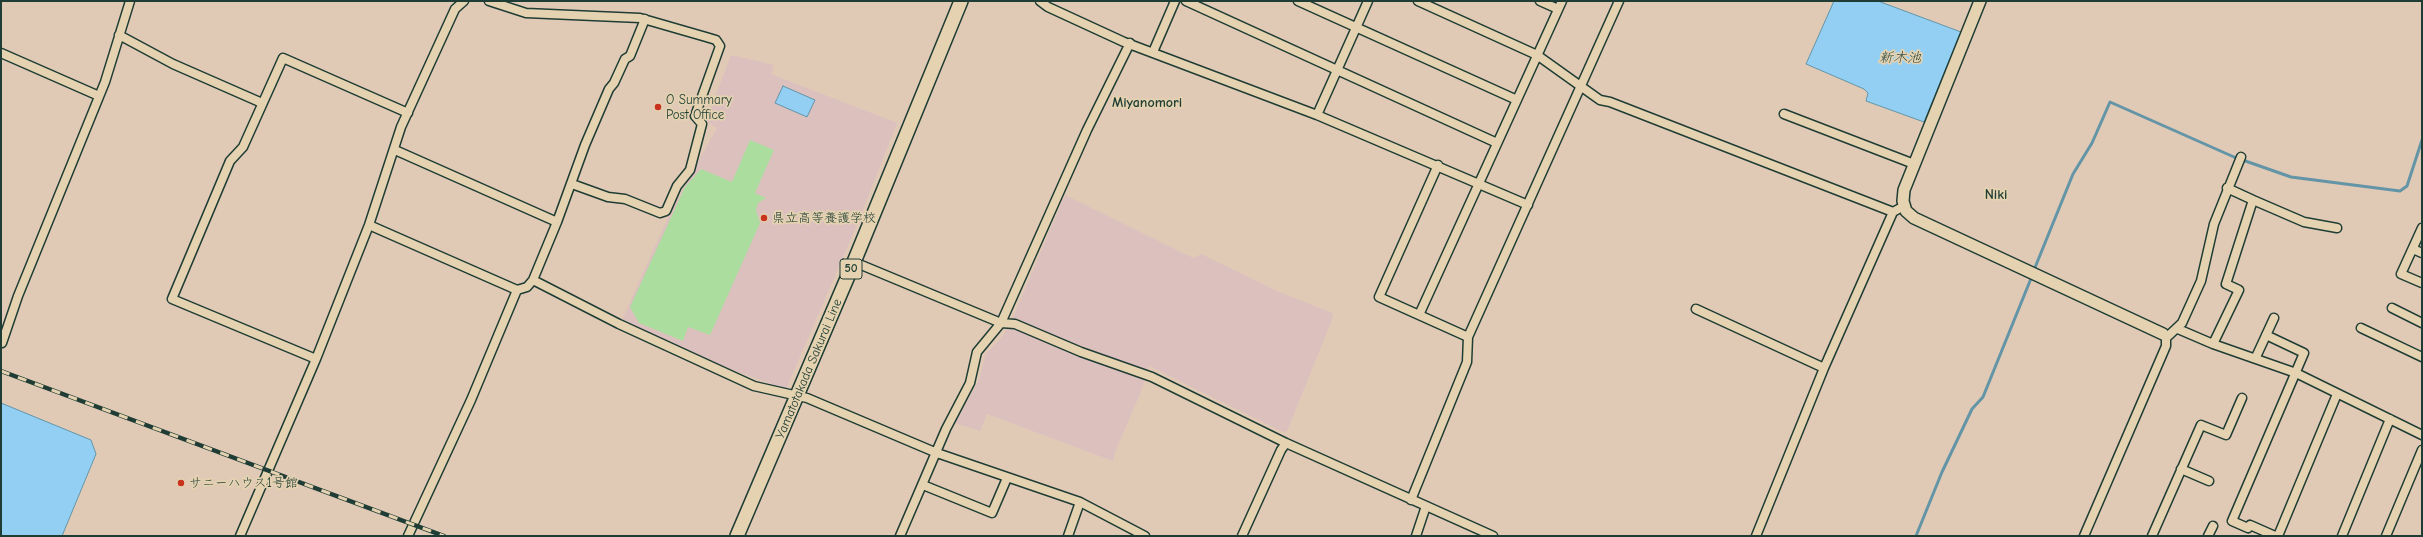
<!DOCTYPE html>
<html>
<head>
<meta charset="utf-8">
<style>
	body { margin:0 }
	#map { position:relative; width:2423px; height:537px; overflow:hidden; background:#e0cab6; font-family:"Comic Neue",sans-serif }
	canvas { display:block }
	.frame { position:absolute; inset:0; border:2px solid #1f3d34; pointer-events:none }
</style>
</head>
<body>
<div id="map">
<canvas width="2423" height="537"></canvas>
<div class="frame"></div>
</div>
<script>
const context = document.querySelector('canvas').getContext('2d');
context.lineJoin = 'round';
function fillPath(path, color) {
  context.fillStyle = color;
  context.fill(path, 'evenodd');
}
function toPath(rows) {
  const path = new Path2D();
  for (const r of rows) {
    path.moveTo(r[0], r[1]);
    for (let i = 2; i < r.length; i += 2) path.lineTo(r[i], r[i + 1]);
  }
  return path;
}
function stroke(path, color, width, dash) {
  context.strokeStyle = color;
  context.lineWidth = width;
  context.lineCap = dash ? 'butt' : 'round';
  context.setLineDash(dash || []);
  context.stroke(path);
}
function label(font, color, halo, rows, align = 'center') {
  context.font = font + ' "Comic Neue","Klee One",sans-serif';
  context.lineWidth = 3.5;
  context.setLineDash([]);
  context.textBaseline = 'middle';
  context.strokeStyle = halo;
  context.fillStyle = color;
  for (const [text, x, y, turn = 0] of rows) {
    context.save();
    context.translate(x, y);
    context.rotate((+turn || 0) * Math.PI / 180);
    context.textAlign = isNaN(turn) ? turn : align;
    if (halo) context.strokeText(text, 0, 0);
    context.fillText(text, 0, 0);
    context.restore();
  }
}
fillPath(toPath([
	[731,55,774,65,771,74,897,123,857,225,786,389,727,368,622,320,671,211,717,128,706,121],
	[1065,195,1193,258,1201,254,1279,292,1332,313,1333,317,1287,431,1283,432,1149,366,1140,394,1115,452,1113,461,987,414,980,431,955,423,979,380,985,355,1002,337,1014,315]
]), '#dbc0be');
fillPath(toPath([
	[750,140,774,150,755,193,766,198,758,203,756,210,760,223,710,335,688,327,683,341,639,323,630,307,685,187,701,169,732,182]
]), '#abdd9e');
const water = toPath([
	[1834,1,1878,1,1961,32,1924,122,1866,101,1868,93,1864,89,1806,64,1834,1],
	[783,86,815,100,807,117,775,103,783,86],
	[1,403,91,440,96,454,62,536,1,536,1,403]
]);
fillPath(water, '#92cff3');
stroke(water, '#6495a7', 1);
stroke(toPath([
	[2034,270,2073,174,2092,143,2110,102,2234,157,2291,177,2400,191,2407,186,2422,140],
	[1916,536,1942,472,1972,409,1983,397,2032,276]
]), '#6495a7', 3);
const street = toPath([
	[489,1,526,13,640,18,706,37,716,40,720,46,695,116,702,124,690,170,677,186,666,211,660,213,625,199,608,197,572,184],
	[1040,1,1048,7,1124,42,1317,115,1528,205],
	[1186,1,1497,143],
	[1298,1,1517,100],
	[1418,1,1537,55,1600,100,1610,102,1893,212],
	[1540,1,1558,9],
	[119,35,173,64,262,103],
	[1153,52,1175,1],
	[1,53,99,96],
	[1784,114,1914,164],
	[1317,115,1368,1],
	[395,150,557,222],
	[1438,165,1379,297,1468,337],
	[2253,200,2304,222,2337,228],
	[369,225,517,290,527,287,533,280,557,222,585,145,609,89,614,83,625,59,630,56,645,19],
	[2422,228,2401,274,2422,283],
	[2413,249,2422,253],
	[854,262,1001,323,1015,324,1081,352,1152,377,1286,443,1493,536],
	[533,280,619,324,754,386,807,398,937,453,1080,502,1145,536],
	[2392,308,2422,323],
	[1696,309,1824,368],
	[1419,315,1562,1],
	[2361,328,2422,357],
	[2178,329,2213,344,2296,373,2422,435],
	[2266,335,2304,353,2232,521,2248,528,2250,525,2275,536],
	[2166,338,2182,323,2201,281,2214,224,2241,157],
	[2,343,18,296,105,82,130,1],
	[2213,344,2239,290,2226,284,2253,200,2227,188],
	[2256,357,2274,318],
	[316,359,172,299,230,161,243,147,283,58,408,113],
	[2181,469,2209,481],
	[923,485,992,513,1007,478],
	[1411,500,1467,362,1468,337,1619,1],
	[240,536,316,359,369,225,401,127,455,9,464,1],
	[408,536,471,400,517,290],
	[900,536,946,429,970,383,977,352,1001,323,1087,130,1130,43],
	[1068,536,1080,502],
	[1242,536,1281,450,1286,443],
	[1416,536,1426,506],
	[1756,536,1824,368,1893,212,1904,206],
	[2084,536,2166,346,2166,338,2163,334],
	[2152,536,2201,425,2226,435,2242,398],
	[2208,536,2213,526],
	[2278,536,2337,394],
	[2342,536,2390,419],
	[2386,536,2422,450]
]);
const secondary = toPath([
	[1980,1,1904,190,1903,201,1906,211,1914,218,2163,334]
]);
const primary = toPath([
	[737,536,854,262,961,1]
]);
stroke(street, '#1f3d34', 11);
stroke(secondary, '#1f3d34', 14);
stroke(primary, '#1f3d34', 16);
stroke(street, '#e4d2b0', 8);
stroke(secondary, '#e4d2b0', 11);
stroke(primary, '#e4d2b0', 13);
const rail = toPath([
	[1,371,444,536]
]);
stroke(rail, '#1f3d34', 4.5);
stroke(rail, '#e4d2b0', 3, [9]);
for (const [x, y, r, color] of [
	[658,107,4,"#c8321e"],
	[764,218,4,"#c8321e"],
	[181,483,4,"#c8321e"]
]) {
  const dot = new Path2D();
  dot.arc(x, y, r, 0, 2 * Math.PI);
  context.fillStyle = color;
  context.fill(dot);
  stroke(dot, '#e4d2b0', 1.5);
}
for (const [x, y, w] of [
	[851,269,22]
]) {
  const box = new Path2D();
  box.roundRect(x - w / 2, y - 10, w, 20, 3);
  context.fillStyle = '#e4d2b0';
  context.fill(box);
  stroke(box, '#1f3d34', 1);
}
label('bold 12px', '#1f3d34', null, [
	["50",851,269]
]);
label('13px', '#1f3d34', '#e4d2b0', [
	["O Summary",666,100],
	["Post Office",666,115],
	["県立高等養護学校",772,218],
	["サニーハウス1号館",189,483]
], 'left');
label('13px', '#1f3d34', '#e4d2b0', [
	["Yamatotakada Sakurai Line",809,369,-67]
]);
label('italic 14px', '#25443e', '#e4d2b0', [
	["新木池",1900,58]
]);
label('bold 14px', '#1f3d34', '#e4d2b0', [
	["Miyanomori",1147,103],
	["Niki",1996,195]
]);
</script>
</body>
</html>
